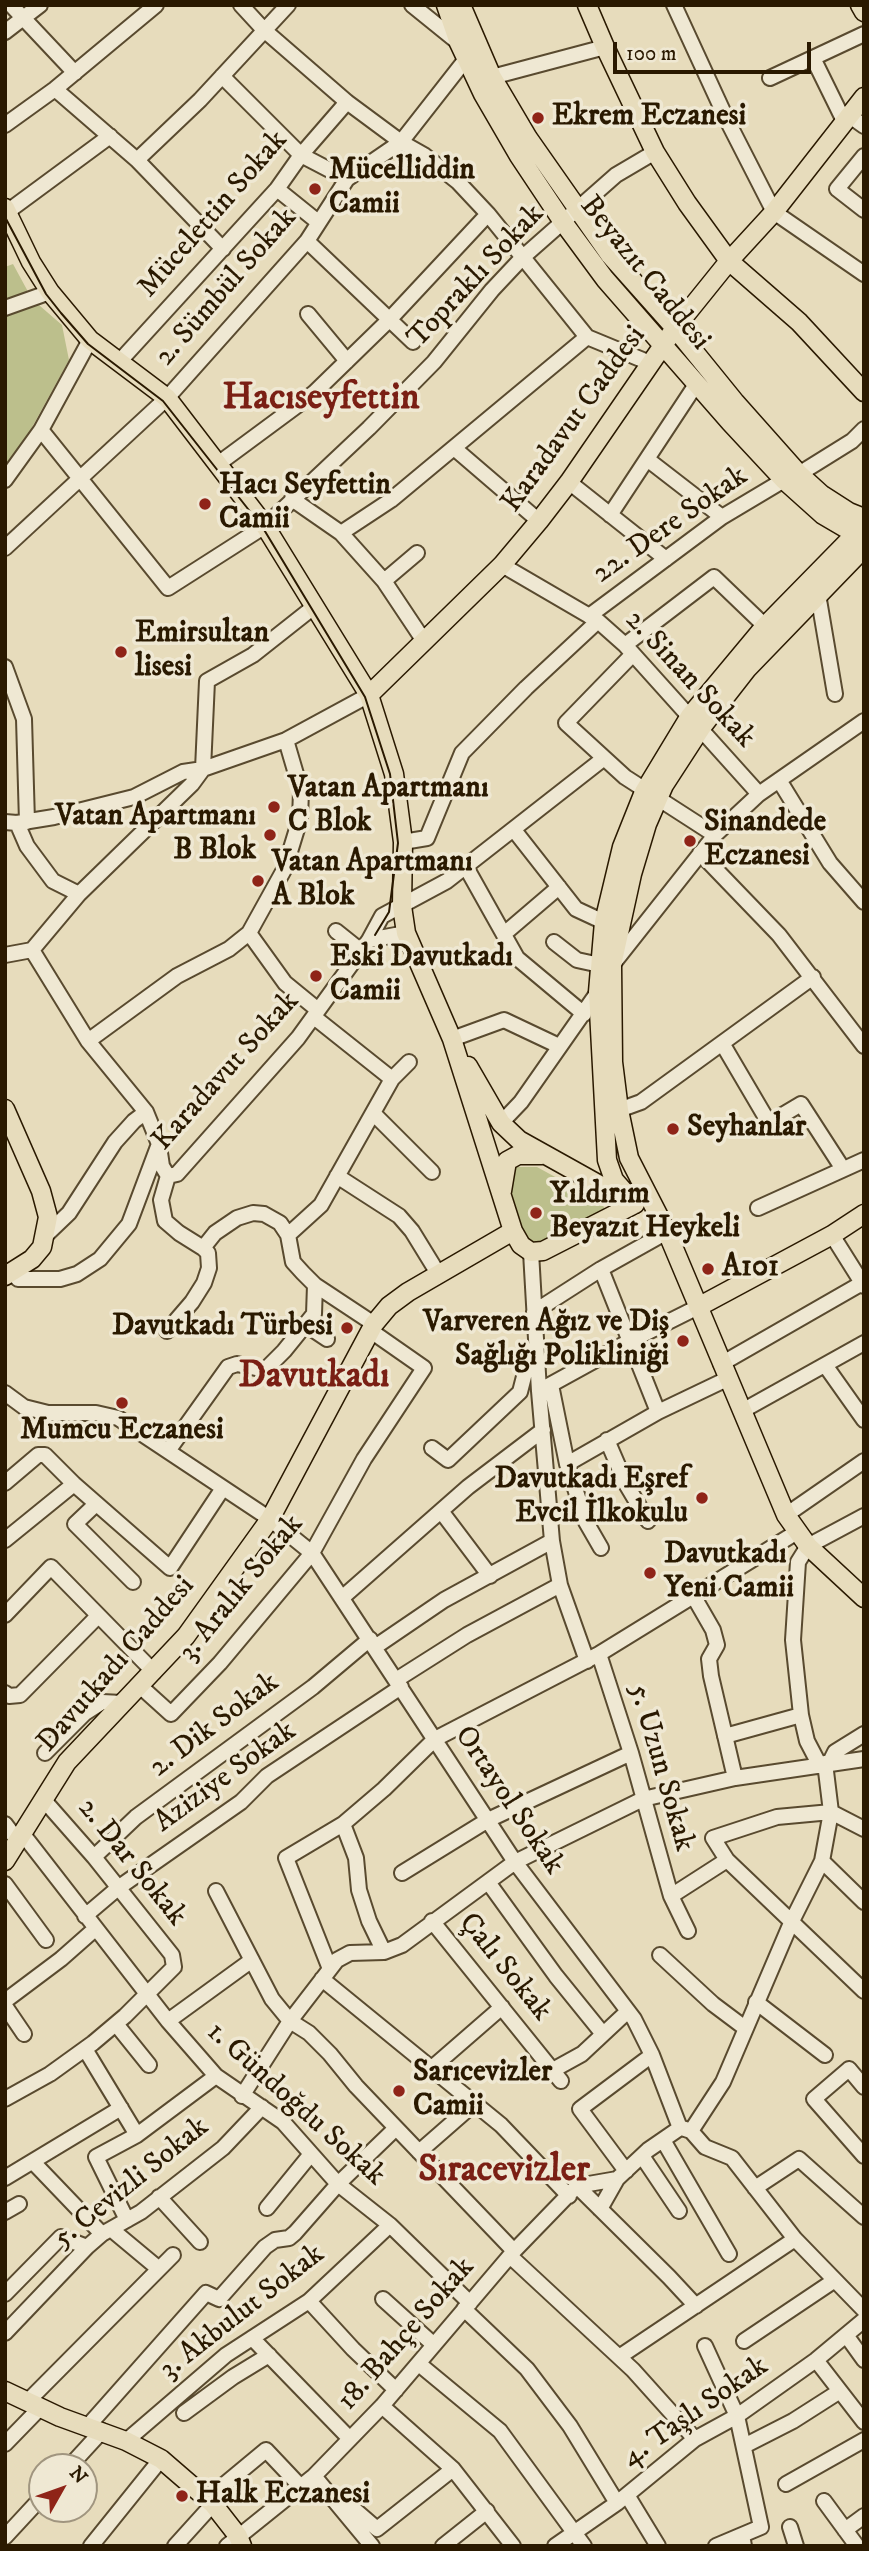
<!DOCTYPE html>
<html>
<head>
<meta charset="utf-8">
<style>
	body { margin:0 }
	#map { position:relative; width:869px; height:2551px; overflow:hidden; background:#e7dcbc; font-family:"IM FELL DW Pica",serif }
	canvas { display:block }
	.frame { position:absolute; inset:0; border:7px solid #2a1900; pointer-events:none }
	.north { position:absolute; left:28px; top:2453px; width:70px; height:70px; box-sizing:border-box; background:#efe8d3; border:2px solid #a0957f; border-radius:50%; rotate:50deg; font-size:19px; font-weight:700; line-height:28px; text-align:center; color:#2a1900 }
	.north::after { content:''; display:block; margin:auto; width:24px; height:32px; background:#8f2418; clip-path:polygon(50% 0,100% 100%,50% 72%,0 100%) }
	.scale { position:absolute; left:613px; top:42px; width:198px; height:32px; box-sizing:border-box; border:4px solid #2a1900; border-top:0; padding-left:9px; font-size:21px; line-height:24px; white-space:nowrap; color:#2a1900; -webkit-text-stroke:5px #efe8d3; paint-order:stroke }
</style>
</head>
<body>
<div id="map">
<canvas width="869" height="2551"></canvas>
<div class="frame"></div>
<div class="north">N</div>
<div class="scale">100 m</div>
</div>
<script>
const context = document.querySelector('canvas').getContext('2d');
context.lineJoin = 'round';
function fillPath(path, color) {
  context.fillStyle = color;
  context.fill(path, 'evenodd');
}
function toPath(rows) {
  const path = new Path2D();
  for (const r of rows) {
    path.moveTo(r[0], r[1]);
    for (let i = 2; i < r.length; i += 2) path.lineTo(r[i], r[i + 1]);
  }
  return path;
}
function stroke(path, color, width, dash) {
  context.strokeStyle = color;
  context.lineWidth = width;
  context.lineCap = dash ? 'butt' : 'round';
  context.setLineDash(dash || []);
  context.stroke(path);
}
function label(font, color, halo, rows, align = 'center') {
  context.font = font + ' "IM FELL DW Pica",serif';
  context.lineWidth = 7;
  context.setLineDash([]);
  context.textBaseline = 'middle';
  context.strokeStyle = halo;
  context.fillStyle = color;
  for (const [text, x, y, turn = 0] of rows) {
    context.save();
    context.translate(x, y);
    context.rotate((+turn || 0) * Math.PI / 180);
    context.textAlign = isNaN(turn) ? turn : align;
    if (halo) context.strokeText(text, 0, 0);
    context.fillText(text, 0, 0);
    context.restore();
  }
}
fillPath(toPath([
	[13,264,32,299,62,325,69,360,25,440,5,470,5,267],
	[512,1167,537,1167,601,1202,607,1213,544,1245,534,1244,521,1236,503,1190]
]), '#bcbf8c');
const minor = toPath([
	[11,5,75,73],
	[241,5,264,30,347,102,401,142,424,155,458,182,488,214,587,337,650,363],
	[412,5,459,43],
	[674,5,727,120,774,212,864,274],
	[5,32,40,5],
	[813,58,845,123],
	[222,76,301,155,347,179],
	[492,77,605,47],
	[770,78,864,34],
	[55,89,137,160,223,249],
	[850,116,864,126],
	[5,125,55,89,156,5],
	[864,156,837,189,864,210],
	[137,160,200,100,288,5],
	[277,189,318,222],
	[7,212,110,136],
	[307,241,413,342],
	[5,308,50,292],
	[308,314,347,361],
	[119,362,277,189,301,155,347,102],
	[41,430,168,588,265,526,369,428,434,362,492,290,523,257,616,175,655,152],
	[454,448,539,521],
	[647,459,722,517],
	[218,464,314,393,389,320,488,214],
	[799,474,852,441,864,429],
	[5,480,41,430,90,340],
	[569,482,666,559],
	[292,499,341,533,391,500,587,337],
	[610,515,697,383],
	[341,533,384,581,424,641],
	[5,548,167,398,307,241,347,179,401,142,466,59],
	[502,565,598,621,625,645,759,794],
	[384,581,417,553],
	[818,594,835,694],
	[589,616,722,517,784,480],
	[625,645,714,577,765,626],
	[633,654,566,723,625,777,715,835],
	[5,667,24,719,27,822],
	[779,780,830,863,864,902],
	[5,822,17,823,54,817,134,797,183,772,203,769,207,681,253,655,315,606],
	[17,823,27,846,53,881,79,894],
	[514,830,576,909,604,922],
	[403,842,427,838,462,753,526,688,598,621],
	[700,853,779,935,864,1046],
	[466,867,517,958,584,1014],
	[336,931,361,951],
	[249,933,285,983,318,1010],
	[504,934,559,887],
	[369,940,382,916,447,881,603,759],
	[554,942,577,960,600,965],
	[5,955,32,950,79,894,192,784,203,769,286,740,369,695],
	[613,964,715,835,759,794,864,721],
	[314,1017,392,1079],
	[452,1039,504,1020,559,1046],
	[88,1041,177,976,229,949,249,933,285,868,300,819,301,791,286,740],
	[722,1043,769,1123,801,1104,843,1169],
	[619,1110,641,1102,813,977],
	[373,1113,432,1172],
	[501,1123,521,1102,598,992],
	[159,1146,162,1166,168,1176,177,1174,298,1038,369,940,406,933],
	[168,1176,161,1200,165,1221,179,1233,203,1248,215,1233,237,1218,253,1213,264,1214,280,1223,288,1235],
	[337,1176,399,1216,412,1231,439,1275],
	[758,1208,864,1160],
	[832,1235,864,1286],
	[45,1236,69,1213,115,1142,134,1121,146,1112],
	[531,1252,539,1391,552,1541,560,1585,587,1661],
	[601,1269,658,1412],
	[18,1279,60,1279,77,1274,100,1259,129,1224,159,1144,146,1112,88,1041,32,950],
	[534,1312,601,1269,667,1232],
	[374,1324,315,1285,303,1273,293,1262,288,1235,321,1205,392,1079,409,1062],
	[306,1325,327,1339],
	[167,1331,192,1302,204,1283,209,1268,208,1253,203,1248],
	[721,1364,864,1282],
	[825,1365,864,1420],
	[551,1385,567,1464,586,1522,601,1548],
	[539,1391,630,1341,698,1307],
	[5,1393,24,1407,48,1413,96,1413,118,1418,270,1519,312,1553,515,1862,634,2019,652,2055,680,2128],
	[742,1411,864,1343],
	[607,1440,626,1484,648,1521],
	[432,1448,448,1460,520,1392,529,1357,537,1344],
	[168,1451,228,1367,237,1364,265,1370,284,1351,314,1314,315,1285],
	[567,1464,658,1412,727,1379],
	[5,1483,38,1455,45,1455,74,1484,170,1568,223,1488],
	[96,1504,75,1524,133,1582],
	[441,1511,490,1576],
	[786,1515,864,1461],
	[5,1540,74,1484],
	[343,1597,468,1487,543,1430],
	[694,1597,713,1630,717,1645,709,1659,711,1676,735,1778],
	[5,1615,51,1567,154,1672],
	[375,1647,444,1600,552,1541],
	[599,1654,631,1753,671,1896,688,1931],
	[396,1680,467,1635,560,1585],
	[140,1686,171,1714,220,1663,312,1553,364,1459,424,1368,371,1331],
	[5,1693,9,1696,20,1695,98,1616],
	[725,1736,801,1715],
	[45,1753,85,1713,102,1702,122,1703],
	[830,1762,835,1752,864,1734],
	[819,1764,807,1741,801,1715,793,1640,798,1562,808,1546,864,1516],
	[5,1824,17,1840],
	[343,1824,356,1858,359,1890,369,1921,384,1952],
	[864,1829,831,1812,777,1817,713,1838,727,1860,864,1991],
	[22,1833,168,2021,216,2076,283,2122,338,2184,390,2225,470,2303],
	[94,1857,136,1817,313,1687,370,1639],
	[822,1861,864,1902],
	[402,1873,488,1820,631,1753],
	[488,1882,556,1976,603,2034],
	[5,1884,46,1940],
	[216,1891,272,1999,290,2021,309,2033,330,2054,356,2086,514,2251],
	[671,1896,727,1860],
	[85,1916,118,1888,241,1802,267,1776,401,1687],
	[432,1921,561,2081],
	[660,1955,713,2004,745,2028],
	[330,1969,286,1858,343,1824,384,1789,435,1739,599,1654,797,1532],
	[322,1979,501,2125,569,2196],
	[5,2001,61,1959,95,1929],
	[756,2002,825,2055],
	[5,2006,24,2034],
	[168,2021,252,1960],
	[116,2024,149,2065],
	[85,2049,137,2135],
	[433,2067,502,2007],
	[553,2070,582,2054,628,2011],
	[864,2087,849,2069,814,2099,864,2156],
	[242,2096,290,2021,337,1960,350,1953,384,1952,402,1945,515,1862,643,1799,735,1778,864,1759],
	[5,2099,50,2074,93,2043,125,2016,174,1967,172,1955,94,1857,43,1799],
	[682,2128,691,2131,705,2147,732,2158,795,2239,864,2310],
	[691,2131,723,2082,791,1923,822,1861,831,1812,825,1763],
	[663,2140,729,2254],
	[419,2152,475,2103],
	[642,2156,679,2211],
	[33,2162,102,2234],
	[626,2171,580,2109,652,2055],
	[5,2178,121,2108],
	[577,2186,669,2277,696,2306],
	[755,2188,799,2159,864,2217],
	[159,2197,200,2242],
	[267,2208,311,2154],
	[600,2209,617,2179],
	[5,2212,19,2204],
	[127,2220,96,2157,137,2135,216,2076],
	[111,2229,159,2269],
	[510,2256,633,2370,695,2439],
	[5,2294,61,2237,87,2247],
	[383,2299,434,2345],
	[309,2301,353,2349,396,2390],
	[464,2309,527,2369,570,2426,617,2503],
	[5,2333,87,2247,102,2234,141,2212,223,2148,262,2107],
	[846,2335,864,2360],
	[252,2338,350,2439],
	[744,2341,835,2280],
	[705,2346,737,2416,761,2527,742,2535,744,2546],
	[619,2357,795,2239],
	[816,2360,864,2422],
	[419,2364,500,2431,584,2546],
	[28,2401,173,2255],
	[382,2406,453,2469,513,2546],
	[184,2413,233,2377,269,2355],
	[88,2426,206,2293,219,2299,265,2247,275,2240,289,2238,295,2233,338,2184,396,2128],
	[126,2441,226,2355,309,2301,390,2225],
	[5,2444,40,2408],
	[744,2446,793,2421,840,2391],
	[69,2467,102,2431],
	[314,2476,372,2546],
	[786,2484,864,2440],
	[627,2495,658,2546],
	[207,2499,266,2450,301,2487],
	[824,2501,857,2546],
	[341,2508,355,2510,377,2529,453,2469],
	[790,2527,796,2546],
	[845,2530,864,2516],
	[5,2537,42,2497],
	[91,2546,161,2459],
	[175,2546,213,2504],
	[227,2546,314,2476,382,2406,514,2251,577,2186,617,2179,648,2150,680,2128],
	[443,2546,487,2511],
	[555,2546,617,2503,695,2439,737,2416,816,2360,864,2320],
	[716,2546,742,2535]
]);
const major = toPath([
	[446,5,459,43,483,94,519,156,563,222,605,279,730,422,784,480,823,515,864,539],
	[461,5,492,77,528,138,610,255,675,328,735,402,799,474,821,494,849,512,864,518],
	[587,5,605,47,655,152,687,203,729,261,799,322,864,392],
	[860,5,864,12],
	[5,208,31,262,50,292,90,340,167,398,265,526,369,695,394,774,403,842,402,906,406,933,452,1039,513,1231,521,1245,531,1252,543,1251,635,1204],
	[864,548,747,669,701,728,664,785,647,824,632,874,612,965,613,1062,619,1110,629,1158,667,1232,786,1515,808,1546,864,1598],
	[369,695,502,565,539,521,569,482,675,328,729,261,774,212,864,97],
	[468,1066,501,1123,519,1140,623,1198],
	[5,1109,41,1191,48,1217,42,1247,32,1259,5,1276],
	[502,1191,507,1161,518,1155,542,1155],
	[635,1204,614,1180,607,1160,598,992,604,922,622,847,644,792,690,716,765,626,864,525],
	[698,1307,832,1235,864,1214],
	[5,1861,67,1762,186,1636,270,1519,374,1324,389,1306,408,1292,513,1231],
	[5,2391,60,2417,126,2441,161,2459,213,2504,238,2536,242,2546]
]);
stroke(minor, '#594a2f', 18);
stroke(major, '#2a1900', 21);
stroke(minor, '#efe8d3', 14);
stroke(major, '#e7dcbc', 18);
stroke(toPath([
	[5,217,46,294,61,313,88,344,163,401,263,528,365,697,390,774,398,843,389,912,375,935]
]), '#2a1900', 2);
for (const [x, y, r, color] of [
	[538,118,7,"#8f2418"],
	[315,189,7,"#8f2418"],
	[205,504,7,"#8f2418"],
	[121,652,7,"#8f2418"],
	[274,807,7,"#8f2418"],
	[270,835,7,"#8f2418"],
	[690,841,7,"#8f2418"],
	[258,881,7,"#8f2418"],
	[316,976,7,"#8f2418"],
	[673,1129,7,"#8f2418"],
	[536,1213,7,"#8f2418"],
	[708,1269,7,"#8f2418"],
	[347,1328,7,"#8f2418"],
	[683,1341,7,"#8f2418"],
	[122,1403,7,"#8f2418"],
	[702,1498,7,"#8f2418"],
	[650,1573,7,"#8f2418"],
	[399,2091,7,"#8f2418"],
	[182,2496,7,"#8f2418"]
]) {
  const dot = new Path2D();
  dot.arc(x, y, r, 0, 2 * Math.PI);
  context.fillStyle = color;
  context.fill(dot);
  stroke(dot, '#efe8d3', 2.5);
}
label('bold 30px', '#2a1900', '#efe8d3', [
	["Ekrem Eczanesi",552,118],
	["Mücelliddin",329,172],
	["Camii",329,206],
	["Hacı Seyfettin",219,487],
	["Camii",219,521],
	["Emirsultan",135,635],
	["lisesi",135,669],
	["Vatan Apartmanı",288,790],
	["C Blok",288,824],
	["Vatan Apartmanı",256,818,"right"],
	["B Blok",256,852,"right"],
	["Sinandede",704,824],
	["Eczanesi",704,858],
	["Vatan Apartmanı",272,864],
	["A Blok",272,898],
	["Eski Davutkadı",330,959],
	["Camii",330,993],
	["Seyhanlar",687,1129],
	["Yıldırım",550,1196],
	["Beyazıt Heykeli",550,1230],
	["A101",722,1269],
	["Varveren Ağız ve Diş",669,1324,"right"],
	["Sağlığı Polikliniği",669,1358,"right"],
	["Davutkadı Türbesi",333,1328,"right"],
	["Mumcu Eczanesi",122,1432,"center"],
	["Davutkadı Eşref",688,1481,"right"],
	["Evcil İlkokulu",688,1515,"right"],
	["Davutkadı",664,1556],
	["Yeni Camii",664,1590],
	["Sarıcevizler",413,2074],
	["Camii",413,2108],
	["Halk Eczanesi",196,2496]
], 'left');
label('30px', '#2a1900', '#efe8d3', [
	["Mücelettin Sokak",214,215,-49],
	["Beyazıt Caddesi",644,274,51],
	["Topraklı Sokak",477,277,-47],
	["2. Sümbül Sokak",227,288,-49],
	["Karadavut Caddesi",575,420,-54],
	["22. Dere Sokak",671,526,-35],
	["2. Sinan Sokak",689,680,47],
	["Karadavut Sokak",227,1072,-48],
	["3. Aralık Sokak",242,1589,-51],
	["Davutkadı Caddesi",117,1665,-49],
	["2. Dik Sokak",215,1726,-37],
	["5. Uzun Sokak",660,1768,74],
	["Aziziye Sokak",226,1778,-36],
	["Ortayol Sokak",508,1801,56],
	["2. Dar Sokak",131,1863,51],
	["Çalı Sokak",504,1968,51],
	["1. Gündoğdu Sokak",295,2105,42],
	["5. Cevizli Sokak",132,2184,-39],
	["3. Akbulut Sokak",243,2313,-38],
	["18. Bahçe Sokak",407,2335,-49],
	["4. Taşlı Sokak",696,2413,-35]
]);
label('bold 37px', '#7a1f14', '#efe8d3', [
	["Hacıseyfettin",321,400],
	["Davutkadı",314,1378],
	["Sıracevizler",504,2172]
]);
</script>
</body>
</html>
